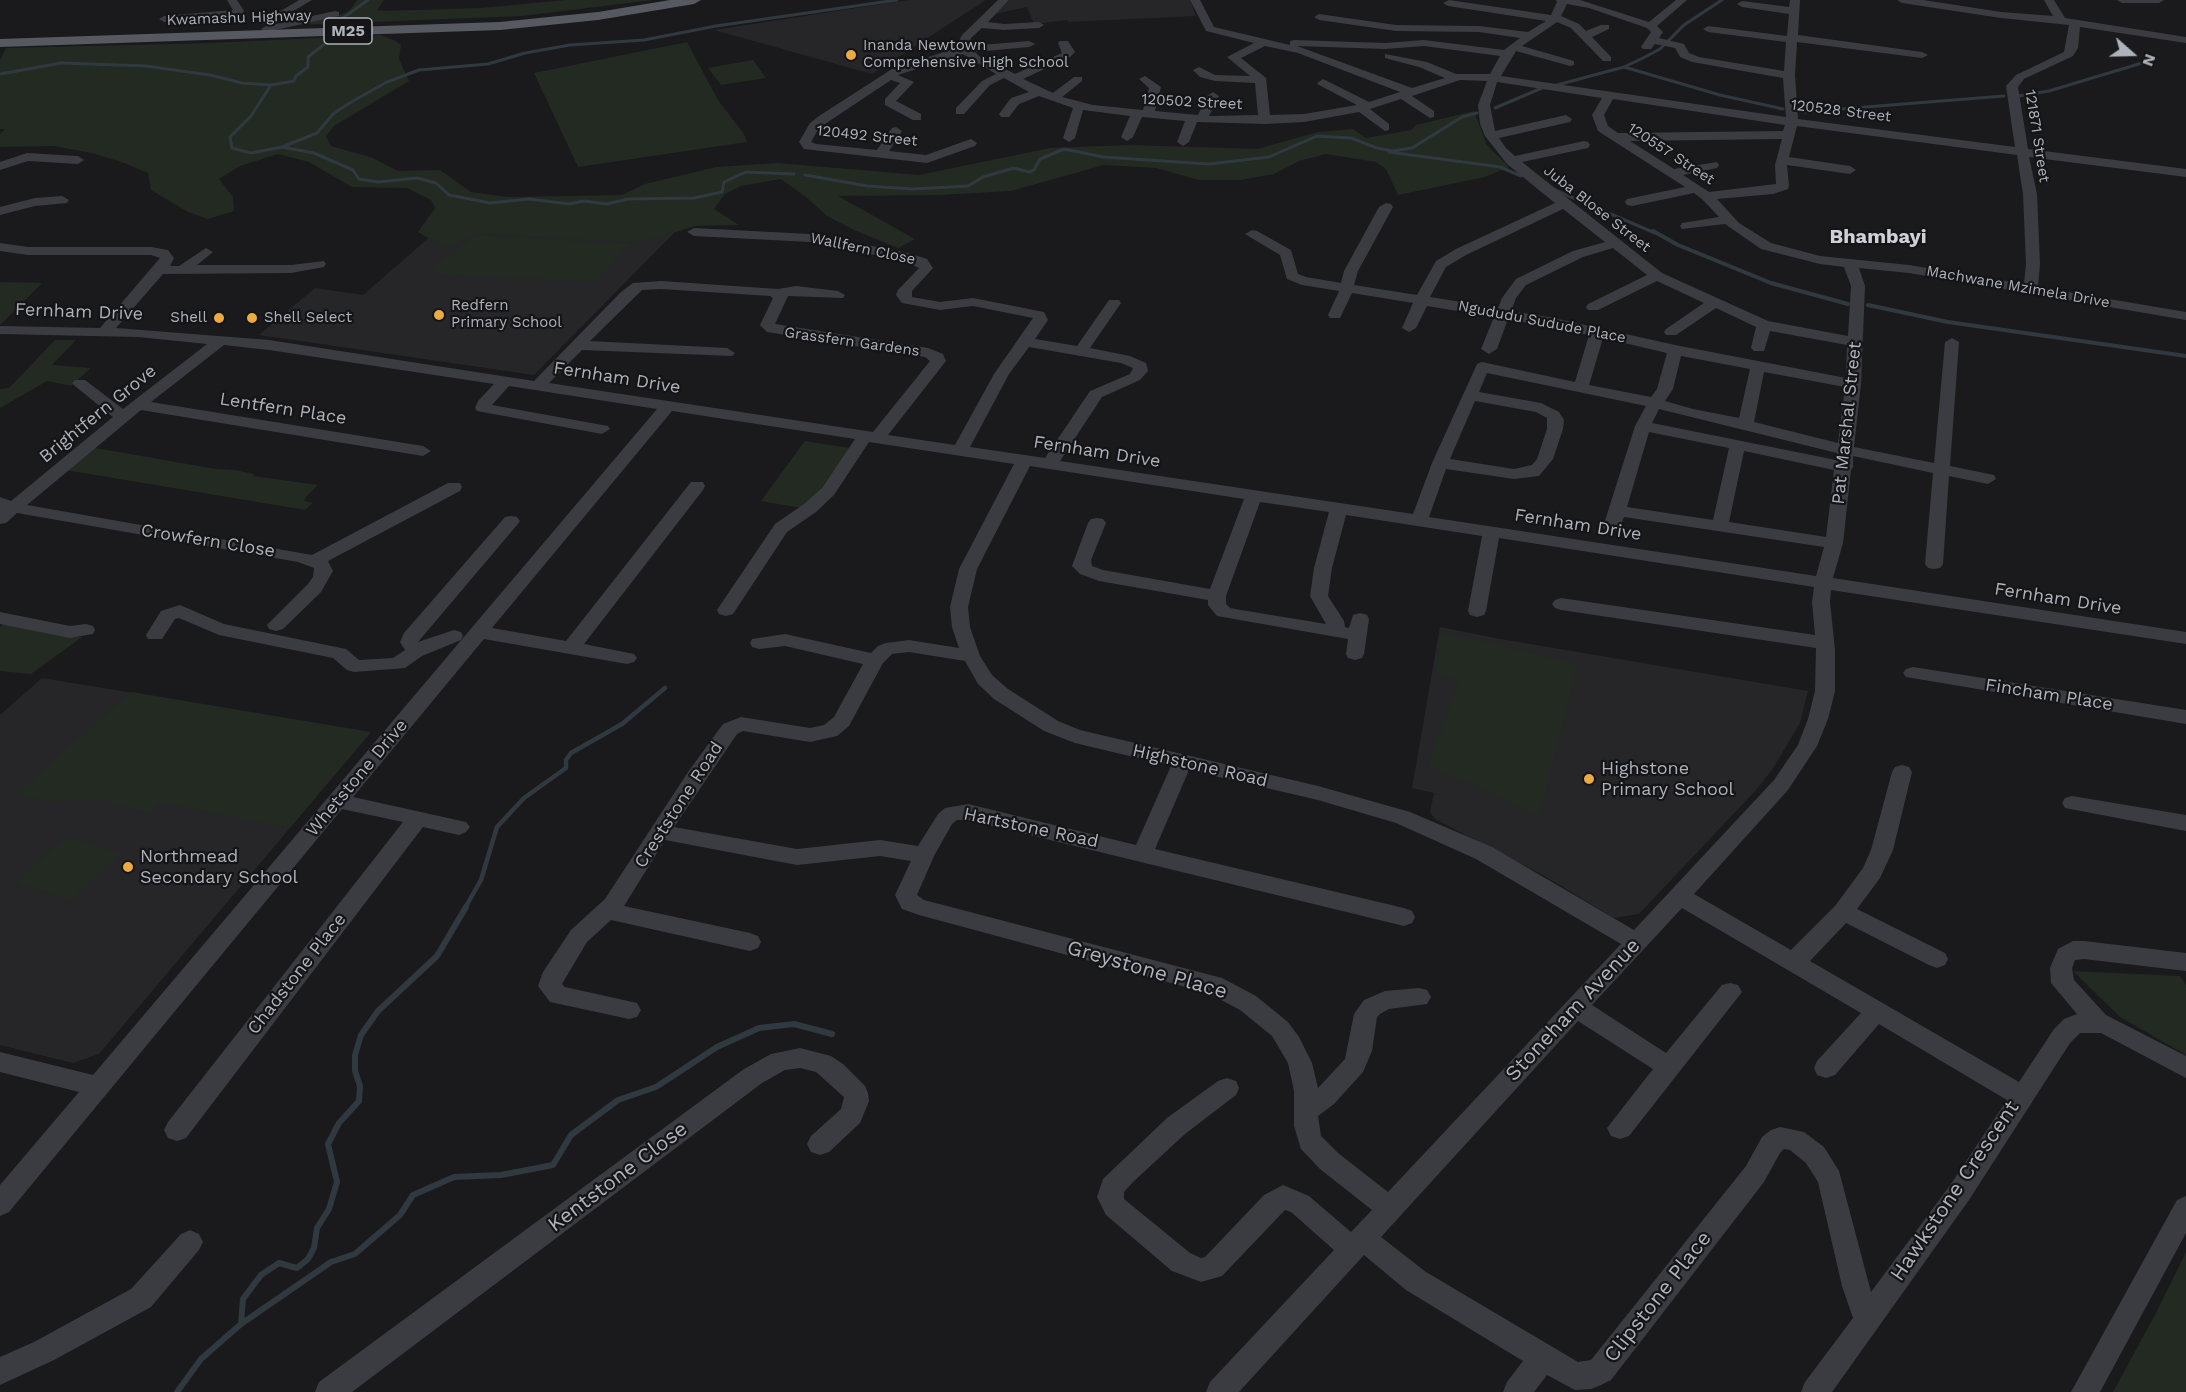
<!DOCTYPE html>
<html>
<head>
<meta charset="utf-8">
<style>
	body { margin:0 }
	#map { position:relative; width:2186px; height:1392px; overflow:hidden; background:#1a1a1c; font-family:"Work Sans",sans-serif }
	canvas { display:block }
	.north { position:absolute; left:2102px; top:24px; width:60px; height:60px; -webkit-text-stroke:4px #151517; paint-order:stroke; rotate:110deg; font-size:16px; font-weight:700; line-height:24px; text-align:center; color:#adb2bb }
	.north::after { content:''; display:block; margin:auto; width:21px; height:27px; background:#adb2bb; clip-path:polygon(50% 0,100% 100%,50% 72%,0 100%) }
</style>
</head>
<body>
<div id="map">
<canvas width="2186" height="1392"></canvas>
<div class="north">N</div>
</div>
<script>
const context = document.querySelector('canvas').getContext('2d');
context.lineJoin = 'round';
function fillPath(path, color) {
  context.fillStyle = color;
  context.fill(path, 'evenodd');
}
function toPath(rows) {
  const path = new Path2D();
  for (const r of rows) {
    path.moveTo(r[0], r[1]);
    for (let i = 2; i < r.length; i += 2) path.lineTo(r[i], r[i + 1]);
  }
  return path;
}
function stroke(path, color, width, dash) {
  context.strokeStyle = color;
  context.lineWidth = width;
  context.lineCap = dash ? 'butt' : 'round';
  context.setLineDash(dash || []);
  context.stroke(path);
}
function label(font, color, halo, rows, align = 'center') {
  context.font = font + ' "Work Sans",sans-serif';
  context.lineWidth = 4.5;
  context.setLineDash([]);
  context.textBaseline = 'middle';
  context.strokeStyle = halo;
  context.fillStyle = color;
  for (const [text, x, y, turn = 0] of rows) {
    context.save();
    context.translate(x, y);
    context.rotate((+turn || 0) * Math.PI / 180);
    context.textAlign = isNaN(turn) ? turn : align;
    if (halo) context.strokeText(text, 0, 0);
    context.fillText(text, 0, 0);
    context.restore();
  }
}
fillPath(toPath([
	[909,0,986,0,872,74,714,30],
	[1010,0,1190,0,1196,16,1068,22,1067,20,1034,24,1027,7,995,14],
	[447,222,674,233,534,375,259,335,315,288,363,295],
	[1440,627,1495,638,1808,691,1800,723,1772,770,1755,791,1639,914,1614,918,1541,874,1435,819,1430,812,1434,793,1412,788],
	[42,678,371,732,99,1054,73,1063,0,1045,0,715]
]), '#262629');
fillPath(toPath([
	[357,0,384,0,377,10,386,11,481,8,566,0,653,0,522,16,298,25,340,15,349,11],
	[380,35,394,40,401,45,399,59,409,81,334,126,326,136,331,146,373,158,398,171,440,170,471,192,508,197,622,195,645,184,716,167,778,163,919,175,1050,148,1131,145,1257,149,1318,132,1353,129,1366,138,1411,130,1416,125,1474,111,1487,145,1509,167,1485,177,1398,195,1386,169,1376,162,1326,154,1299,161,1274,174,1241,180,1199,180,1156,168,1104,165,1011,191,941,195,838,196,915,239,898,248,854,230,827,216,807,198,781,179,741,186,725,194,714,209,739,225,695,226,654,239,629,242,475,233,458,243,444,247,418,232,435,208,431,200,407,188,352,187,309,162,278,154,240,166,219,179,233,197,234,211,208,219,188,212,151,190,148,173,124,163,92,153,53,146,0,147,0,134,5,129,0,129,0,60,6,48,211,43],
	[687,42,718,100,744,134,747,142,578,167,534,73],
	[753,60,766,78,721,85,708,68],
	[477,235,629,244,598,280,589,282,439,274,433,271,436,266],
	[0,282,42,283,1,324,0,324],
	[55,340,76,340,52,365,91,368,71,386,47,381,0,408,0,389,9,388],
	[805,441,850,448,807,509,761,501],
	[90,447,216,469,236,470,253,474,253,476,318,485,305,498,304,501,313,503,305,510,65,470],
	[3,624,82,637,31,674,0,671,0,627],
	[1442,634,1477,640,1578,665,1539,815,1467,782,1428,767,1459,681,1436,672],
	[132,692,371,732,290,828,159,803,149,813,97,799,48,802,17,793],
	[67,837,121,854,71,900,16,882],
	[2073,971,2180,976,2186,985,2186,1055,2120,1017],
	[2186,1252,2186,1392,2113,1392,2157,1311]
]), '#222a22');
stroke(toPath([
	[340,20,368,0],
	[1624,67,1720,95,1783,109],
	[0,74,61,63,146,66,210,75,242,83,271,85,251,116,230,137,232,148,251,153,282,147,317,133,334,113,353,101,387,82,419,70,488,64,525,53,570,45,644,40,716,26,897,0],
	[271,85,294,81,296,76,308,67,308,57,331,39],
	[1557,85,1624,67,1643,58,1660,49,1684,25,1722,0],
	[2018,96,2049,91,2142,63],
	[1495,108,1542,88],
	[1803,112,2004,96],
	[282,147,314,153,353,170,359,179,378,182,417,178,436,183,449,195,490,203,529,199,569,204,584,201,607,204,628,199,694,198,722,192,724,182,746,172,794,174],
	[1389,152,1500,167,1521,176],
	[805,175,867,186,913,189,968,186,983,177,1014,168,1029,172,1034,170,1040,159,1064,149,1103,157,1209,164,1269,157,1317,136,1351,138,1377,148,1393,151,1412,148,1462,117,1477,113],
	[1555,190,1655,233]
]), '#303940', 3);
stroke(toPath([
	[1653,231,1678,245,1771,283,1848,304],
	[1868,305,1948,322,2186,356]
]), '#303940', 4);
stroke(toPath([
	[465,908,481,880,497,827,524,798,566,768,566,760,571,753,622,724,665,688]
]), '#303940', 4.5);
stroke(toPath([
	[241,1324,243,1299,261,1275,279,1263,297,1268,308,1259,314,1248,317,1228,329,1209,337,1182,328,1144,339,1123,359,1101,360,1086,355,1071,355,1055,361,1035,378,1011,437,956,466,907],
	[177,1392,201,1359,241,1324,331,1262,355,1254,400,1215,413,1195,454,1177,501,1175,553,1165,571,1135,618,1100,656,1087,717,1047,759,1028,794,1024,832,1034]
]), '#303940', 6);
fillPath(toPath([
	[227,0,237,0,244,11,243,13,237,16,164,22,159,19,164,16,233,10,227,0],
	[299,0,312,0,271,24,263,24,262,22,299,0],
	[998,0,1009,0,988,22,1004,24,1039,22,1044,25,1039,28,1004,30,982,28,971,38,969,46,1029,41,1035,44,1029,47,975,52,979,56,1015,74,1062,53,1058,43,1060,41,1068,41,1075,52,1070,57,1023,79,1053,93,1074,77,1082,77,1082,81,1062,97,1093,105,1143,110,1149,88,1139,79,1145,76,1161,87,1155,111,1198,115,1207,96,1213,92,1219,96,1209,116,1213,116,1258,115,1255,83,1215,81,1200,77,1193,70,1199,67,1215,75,1250,76,1227,57,1254,43,1206,31,1190,0,1200,0,1214,27,1290,45,1290,41,1294,40,1385,43,1424,40,1504,50,1520,38,1479,32,1396,31,1319,20,1314,17,1319,14,1396,25,1479,26,1528,32,1546,21,1448,6,1443,3,1449,0,1551,15,1557,2,1556,0,1580,0,1649,22,1676,0,1687,0,1657,26,1663,32,1659,38,1684,44,1689,53,1699,57,1784,71,1786,42,1708,32,1703,29,1708,26,1787,36,1789,14,1742,7,1737,4,1742,1,1789,7,1790,0,1800,0,1798,35,1922,52,1928,55,1922,58,1797,42,1795,75,1798,119,2015,147,2006,86,2016,75,2064,52,2069,25,2001,18,1902,3,1897,0,1923,0,2001,12,2053,16,2044,0,2054,0,2065,18,2186,37,2186,43,2080,27,2078,48,2073,56,2024,79,2018,87,2028,149,2186,169,2186,177,2029,157,2037,194,2040,264,2038,287,2186,312,2186,320,1909,273,1859,268,1865,286,1861,384,1854,447,1934,463,1945,342,1952,338,1959,342,1950,466,1994,475,1996,479,1988,484,1949,476,1943,564,1940,568,1934,569,1928,568,1925,564,1933,473,1853,456,1853,467,1851,470,1843,543,1833,578,2186,632,2186,644,1831,590,1830,602,1835,650,1835,691,1828,719,1817,746,1788,790,1694,894,1791,950,1835,906,1863,868,1871,850,1892,772,1895,767,1902,765,1909,767,1912,772,1893,850,1880,878,1857,909,1945,953,1948,959,1945,965,1937,968,1929,965,1846,923,1810,961,2019,1082,2054,1029,2064,1019,2077,1014,2051,983,2050,968,2058,949,2073,941,2084,941,2186,953,2186,971,2084,959,2075,960,2072,968,2074,980,2106,1015,2186,1056,2186,1078,2101,1033,2080,1033,2070,1043,1969,1200,1832,1392,1801,1392,1805,1382,1853,1318,1842,1286,1818,1182,1806,1163,1790,1150,1784,1149,1780,1153,1764,1182,1611,1380,1601,1385,1591,1389,1575,1390,1547,1375,1534,1392,1503,1392,1507,1382,1523,1361,1406,1290,1364,1255,1239,1392,1206,1392,1210,1382,1334,1250,1291,1212,1285,1210,1222,1276,1201,1282,1172,1271,1106,1215,1097,1197,1103,1179,1167,1118,1218,1081,1227,1078,1236,1081,1239,1088,1236,1095,1185,1134,1133,1182,1124,1192,1124,1199,1190,1253,1201,1258,1205,1257,1264,1195,1283,1185,1309,1196,1351,1232,1372,1210,1320,1169,1301,1149,1294,1126,1294,1091,1288,1063,1272,1036,1240,1010,1208,993,919,915,902,909,895,895,911,861,880,856,797,865,665,840,624,906,750,933,758,936,761,942,758,948,750,951,611,920,587,942,562,984,565,987,637,1003,641,1010,637,1017,629,1019,550,1002,538,986,543,972,571,930,605,899,688,772,723,724,741,717,810,728,824,725,834,717,863,664,785,646,759,649,752,647,750,643,752,639,785,634,871,653,878,646,886,643,909,640,959,648,952,627,950,607,959,569,1014,464,869,442,834,495,816,512,787,532,733,614,726,616,719,614,717,610,775,524,804,504,822,488,855,439,672,411,492,628,566,641,691,482,703,482,705,486,703,490,584,644,634,654,637,658,634,662,627,664,484,639,353,797,466,822,470,827,466,832,459,835,423,827,186,1138,177,1141,168,1138,164,1130,168,1122,403,822,342,809,9,1212,0,1216,0,1185,79,1092,0,1072,0,1052,93,1075,657,409,509,386,492,405,608,426,610,429,602,434,477,411,475,408,478,401,494,384,269,350,224,345,151,402,423,446,431,451,423,456,141,410,27,505,312,555,448,483,460,483,462,487,460,491,328,561,333,571,321,592,283,629,276,631,269,629,267,625,308,584,313,577,314,568,298,562,17,513,6,523,0,524,0,497,11,501,113,417,75,386,72,383,75,380,85,380,123,409,207,344,138,337,0,334,0,326,100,328,160,258,151,255,28,255,0,251,0,243,28,247,151,247,168,250,174,258,170,266,179,266,206,248,213,252,197,265,291,265,324,261,326,264,324,267,291,273,163,274,116,328,269,340,534,381,621,292,633,283,661,281,778,289,796,286,838,291,845,295,843,298,788,296,775,324,928,348,943,354,946,361,888,435,955,445,994,374,1033,318,973,306,940,310,902,303,896,295,898,290,919,268,905,261,810,242,694,236,687,232,694,228,810,234,908,253,927,259,933,268,912,291,912,297,940,302,973,298,1044,312,1048,320,1035,339,1077,346,1109,300,1119,300,1121,303,1090,348,1130,356,1146,363,1148,371,1140,380,1102,397,1060,461,1413,514,1432,463,1477,364,1482,362,1575,382,1589,335,1508,319,1497,349,1489,354,1481,349,1494,317,1427,306,1416,328,1409,332,1402,328,1413,303,1352,293,1340,318,1330,318,1328,315,1339,291,1302,285,1287,279,1280,255,1245,234,1252,230,1257,231,1291,250,1298,274,1306,277,1341,283,1344,271,1379,207,1386,203,1391,204,1393,207,1358,271,1354,285,1417,295,1436,261,1456,249,1555,203,1507,164,1485,136,1480,124,1478,105,1487,81,1460,80,1412,96,1434,111,1434,117,1430,118,1401,99,1370,109,1389,124,1389,130,1385,131,1359,112,1304,122,1265,124,1197,122,1189,142,1183,146,1177,142,1185,121,1142,117,1133,137,1127,141,1121,137,1130,116,1083,110,1075,138,1069,142,1063,138,1073,108,1039,96,1019,104,1009,117,1001,117,999,114,1011,98,1029,92,1004,78,990,85,964,114,956,114,956,108,982,81,996,74,963,54,898,75,914,82,896,101,921,114,921,120,913,120,885,105,885,99,900,83,891,80,819,128,811,142,816,144,877,150,892,128,896,127,902,131,889,151,926,155,971,139,977,143,975,146,927,163,804,149,799,142,810,123,819,116,892,69,959,47,957,45,962,35,998,0],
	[1567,4,1589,8,1647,28,1651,32,1641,47,1643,49,1651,49,1655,44,1675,48,1680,57,1692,62,1783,78,1786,117,1501,76,1516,51,1570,66,1574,65,1574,61,1522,46,1557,22,1571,28,1603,61,1611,61,1611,57,1592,37,1609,29,1609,25,1601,25,1586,31,1579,24,1561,16,1567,4],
	[1265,46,1298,53,1400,92,1369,102,1323,79,1317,83,1319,85,1357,105,1304,114,1270,115,1266,78,1241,58,1265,46],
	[1297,46,1385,49,1424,46,1500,56,1490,74,1456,74,1427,62,1385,54,1385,58,1419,67,1445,78,1412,88,1297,46],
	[1497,82,1602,98,1592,115,1598,131,1685,187,1627,199,1625,202,1627,205,1632,206,1694,193,1702,199,1719,217,1682,223,1680,226,1682,229,1725,224,1761,249,1820,264,1844,267,1851,286,1848,336,1768,321,1662,273,1522,162,1588,148,1590,145,1588,142,1584,141,1515,156,1506,148,1499,138,1570,122,1572,119,1566,115,1495,131,1490,105,1497,82],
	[1613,99,1785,125,1783,131,1618,133,1608,126,1604,115,1613,99],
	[1797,126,2017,155,2023,194,2026,264,2024,284,1909,265,1820,256,1771,243,1739,223,1717,199,1773,194,1788,189,1789,186,1787,165,1850,174,1856,170,1850,166,1789,157,1797,126],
	[1782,139,1775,165,1776,184,1709,192,1683,175,1717,168,1719,165,1717,162,1674,169,1630,141,1782,139],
	[1563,209,1605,242,1573,251,1516,279,1502,298,1498,308,1430,297,1446,267,1466,255,1563,209],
	[1613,248,1647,275,1588,304,1586,307,1588,310,1598,310,1657,281,1704,303,1666,329,1664,332,1666,335,1676,335,1716,308,1756,327,1751,348,1754,351,1764,351,1770,331,1847,345,1846,378,1675,345,1549,317,1511,311,1516,298,1526,285,1583,257,1613,248],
	[661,289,770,296,773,298,760,325,767,332,925,357,930,361,873,432,549,383,582,350,732,356,735,353,727,348,590,341,642,290,661,289],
	[1603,338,1667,353,1657,389,1651,397,1589,385,1603,338],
	[1029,347,1121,363,1133,368,1130,374,1090,391,1045,458,970,447,1009,374,1029,347],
	[1681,356,1750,369,1739,418,1693,409,1665,401,1673,389,1681,356],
	[1764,372,1845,387,1838,443,1754,422,1764,372],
	[1487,373,1646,406,1635,426,1603,527,1606,531,1618,531,1624,517,1824,547,1816,576,1429,517,1446,469,1514,479,1539,476,1553,459,1563,429,1564,420,1559,412,1541,403,1479,392,1487,373],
	[1475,401,1536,412,1547,418,1547,429,1537,459,1532,465,1514,469,1450,459,1475,401],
	[1659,409,1837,453,1836,460,1652,423,1659,409],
	[1649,432,1729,448,1713,520,1627,507,1649,432],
	[1744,451,1834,470,1826,537,1729,522,1744,451],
	[1030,466,1244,499,1210,589,1103,570,1092,566,1091,560,1106,523,1103,519,1097,518,1091,519,1088,523,1072,566,1080,574,1099,581,1208,600,1208,605,1217,616,1348,639,1346,654,1348,658,1355,660,1362,658,1364,654,1369,619,1367,615,1360,613,1353,615,1349,628,1345,627,1344,621,1328,596,1332,568,1346,515,1482,536,1468,611,1470,615,1477,617,1484,615,1486,611,1499,538,1814,587,1812,602,1815,635,1561,598,1555,600,1552,604,1555,608,1561,610,1816,648,1815,691,1808,719,1798,745,1774,780,1634,930,1492,847,1410,812,1318,786,1080,730,1058,721,1008,689,992,675,980,656,970,627,968,607,977,569,1030,466],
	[1260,502,1329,512,1314,568,1310,596,1326,624,1241,610,1230,608,1226,604,1226,596,1260,502],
	[909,652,965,661,978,684,994,699,1044,731,1075,743,1171,766,1136,845,968,804,945,808,938,814,918,846,880,840,797,849,674,827,737,734,743,731,810,742,837,736,849,726,883,663,892,654,909,652],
	[1189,770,1318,800,1396,823,1476,859,1621,944,1388,1192,1338,1153,1321,1136,1318,1116,1334,1104,1363,1072,1372,1051,1377,1017,1380,1014,1389,1009,1427,1004,1431,997,1427,990,1419,988,1385,991,1364,1000,1354,1014,1345,1059,1318,1088,1312,1063,1299,1037,1288,1022,1256,996,1222,978,924,900,917,895,934,856,952,824,957,820,968,820,1404,926,1412,923,1415,917,1412,911,1404,908,1155,849,1189,770],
	[1682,908,1861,1013,1817,1061,1814,1068,1817,1075,1826,1078,1835,1075,1879,1024,2007,1100,1951,1184,1871,1292,1839,1171,1824,1147,1804,1132,1780,1127,1771,1130,1762,1137,1746,1166,1591,1360,1578,1362,1426,1272,1381,1237,1578,1021,1653,1069,1607,1128,1611,1136,1620,1139,1629,1136,1742,992,1738,985,1730,983,1722,985,1666,1053,1592,1005,1682,908],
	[2117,0,2164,0,2159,3,2122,3,2117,0],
	[335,11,339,12,339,16,266,32,261,29,266,26,335,11],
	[27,153,78,156,84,160,78,164,28,161,0,170,0,162,27,153],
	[62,196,69,200,67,203,35,206,0,215,0,207,35,198,62,196],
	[511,516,517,517,520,521,517,525,418,642,454,630,461,632,463,636,461,640,422,656,405,668,354,672,347,670,333,658,219,635,179,618,175,619,162,639,148,639,146,635,161,611,180,605,224,624,346,649,359,660,393,658,405,650,400,642,404,633,505,517,511,516],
	[0,612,70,626,86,624,93,626,95,630,93,634,70,638,0,624,0,612],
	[1913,667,2186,710,2186,724,1906,677,1903,673,1906,669,1913,667],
	[2072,796,2186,815,2186,831,2065,808,2062,803,2065,798,2072,796],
	[800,1048,831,1056,843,1064,865,1086,868,1093,869,1101,860,1123,829,1152,820,1155,811,1152,807,1144,811,1136,841,1109,844,1097,816,1072,800,1068,785,1070,762,1083,352,1392,315,1392,319,1382,744,1069,771,1054,800,1048],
	[2186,1196,2186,1233,2100,1392,2071,1392,2177,1200,2186,1196],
	[190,1230,199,1234,203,1242,199,1250,151,1307,54,1360,0,1385,0,1357,34,1342,131,1289,181,1234,190,1230]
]), '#3b3c41');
fillPath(toPath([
	[670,0,701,0,694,4,598,20,500,30,0,47,0,39,500,22,598,12,670,0]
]), '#575960');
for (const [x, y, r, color] of [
	[851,55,6,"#ebaa42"],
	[439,315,6,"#ebaa42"],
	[219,318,6,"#ebaa42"],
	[252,318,6,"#ebaa42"],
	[1589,779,6,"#ebaa42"],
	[128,867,6,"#ebaa42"]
]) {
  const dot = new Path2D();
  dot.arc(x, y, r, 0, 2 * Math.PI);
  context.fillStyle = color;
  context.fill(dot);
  stroke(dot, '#151517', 2);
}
label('15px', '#adb2bb', '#151517', [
	["Kwamashu Highway",239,18,-2],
	["120502 Street",1192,102,3],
	["120528 Street",1841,111,7],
	["120492 Street",867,136,6],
	["121871 Street",2037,136,81],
	["120557 Street",1671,154,33],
	["Juba Blose Street",1597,209,38],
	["Wallfern Close",863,249,12],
	["Machwane Mzimela Drive",2018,287,10],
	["Ngududu Sudude Place",1542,322,11],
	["Grassfern Gardens",852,342,8]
]);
label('15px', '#adb2bb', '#151517', [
	["Inanda Newtown",863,46],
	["Comprehensive High School",863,63],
	["Redfern",451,306],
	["Primary School",451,323],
	["Shell",207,318,"right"],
	["Shell Select",264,318]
], 'left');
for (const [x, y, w] of [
	[348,31,48]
]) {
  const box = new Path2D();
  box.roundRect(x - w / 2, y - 13, w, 26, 4.5);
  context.fillStyle = '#151517';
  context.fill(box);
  stroke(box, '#adb2bb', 1.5);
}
label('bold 16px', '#adb2bb', null, [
	["M25",348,31]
]);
label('18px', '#adb2bb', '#151517', [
	["Fernham Drive",79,312,2],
	["Fernham Drive",617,378,9],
	["Lentfern Place",283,409,9],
	["Brightfern Grove",98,414,-39],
	["Pat Marshal Street",1847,423,-84],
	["Fernham Drive",1097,452,9],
	["Fernham Drive",1578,525,9],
	["Crowfern Close",208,541,9],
	["Fernham Drive",2058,599,9],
	["Fincham Place",2049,695,9],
	["Highstone Road",1200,766,13],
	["Whetstone Drive",357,778,-50],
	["Creststone Road",679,805,-57],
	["Hartstone Road",1031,828,12],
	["Chadstone Place",297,974,-52]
]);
label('18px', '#adb2bb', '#151517', [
	["Highstone",1601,769],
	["Primary School",1601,790],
	["Northmead",140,857],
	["Secondary School",140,878]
], 'left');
label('bold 20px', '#ced1d7', '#151517', [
	["Bhambayi",1878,237]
]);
label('21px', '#adb2bb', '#151517', [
	["Greystone Place",1147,970,16],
	["Stoneham Avenue",1573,1010,-47],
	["Kentstone Close",618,1177,-37],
	["Hawkstone Crescent",1955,1191,-56],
	["Clipstone Place",1658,1297,-52]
]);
</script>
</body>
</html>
